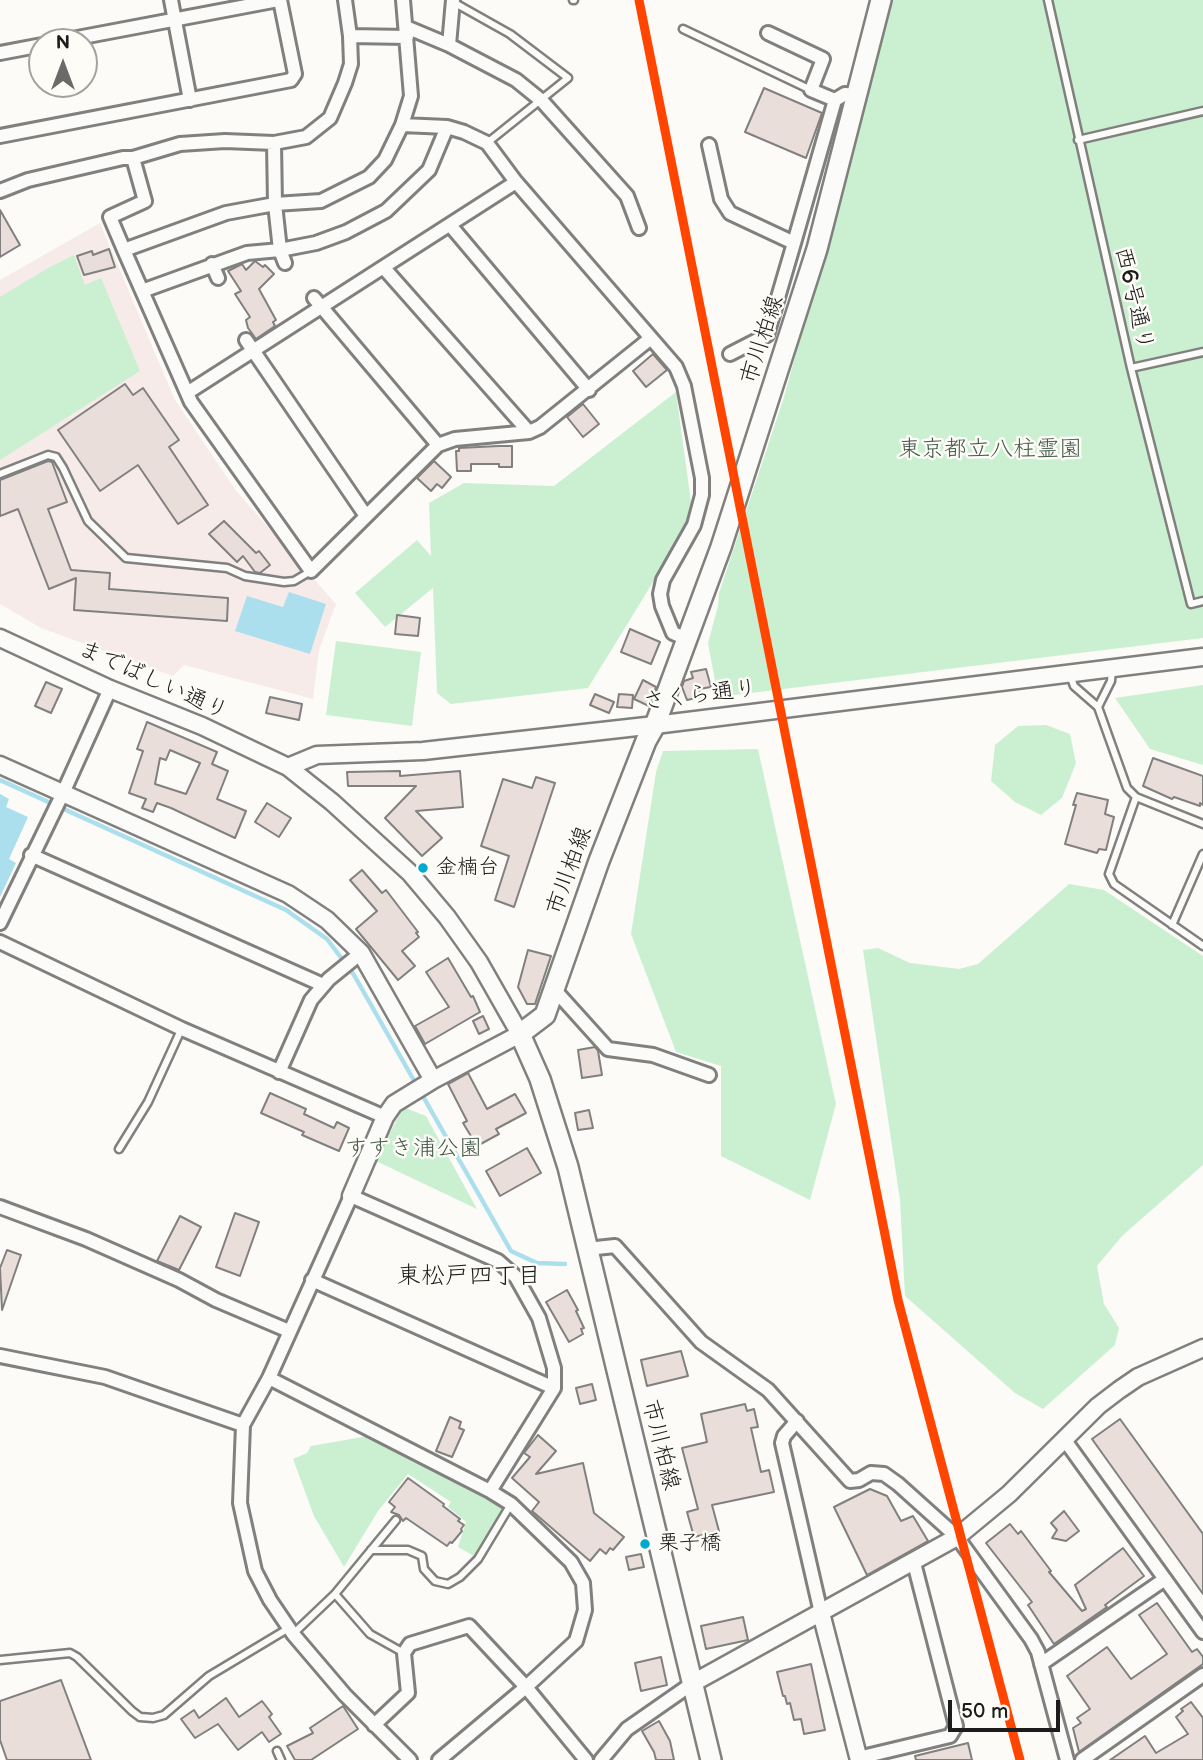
<!DOCTYPE html>
<meta charset="utf-8">
<style>
body{margin:0}
#map{position:relative;width:1203px;height:1760px;overflow:hidden;background:#fcfbf8;font-family:"Balsamiq Sans",sans-serif}
canvas{display:block}
.north{position:absolute;left:28px;top:28px;width:70px;height:70px;box-sizing:border-box;background:#fdfcf7;border:2px solid #a3a29f;border-radius:50%;rotate:0deg;font-size:19px;font-weight:700;line-height:28px;text-align:center;color:#1c1c1c}
.north::after{content:'';display:block;margin:auto;width:24px;height:32px;background:#6a6a69;clip-path:polygon(50% 0,100% 100%,50% 72%,0 100%)}
.scale{position:absolute;left:948px;top:1700px;width:112px;height:32px;box-sizing:border-box;border:4px solid #1c1c1c;border-top:0;padding-left:9px;font-size:21px;line-height:24px;white-space:nowrap;color:#1c1c1c;-webkit-text-stroke:5px #fdfcf7;paint-order:stroke}
</style>
<div id="map">
<canvas width="1203" height="1760"></canvas>
<div class="north">N</div>
<div class="scale">50 m</div>
</div>
<script>
const ctx = document.querySelector('canvas').getContext('2d');
ctx.lineJoin = 'round';
function paint(path, color) { ctx.fillStyle = color; ctx.fill(path, 'evenodd'); }
const toPath = rows => new Path2D(rows.map(r => 'M' + r).join(''));
function trace(path, color, width, dash) { ctx.strokeStyle = color; ctx.lineWidth = width; ctx.lineCap = dash ? 'butt' : 'round'; ctx.setLineDash(dash || []); ctx.stroke(path); }
function label(font, color, halo, rows, align = 'center') {
  ctx.font = font + ' "Balsamiq Sans","Klee One",sans-serif'; ctx.lineWidth = 5; ctx.setLineDash([]); ctx.textBaseline = 'middle'; ctx.strokeStyle = halo; ctx.fillStyle = color; for (const [text, x, y, turn = 0] of rows) {
    ctx.save(); ctx.translate(x, y); ctx.rotate((+turn || 0) * Math.PI / 180); ctx.textAlign = isNaN(turn) ? turn : align; if (halo) ctx.strokeText(text, 0, 0); ctx.fillText(text, 0, 0); ctx.restore();
  }
}
paint(toPath([
 [100,223,175,400,237,492,336,604,319,650,313,699,184,665,173,676,41,628,0,604,0,280]
]), '#f6ebe8');
paint(toPath([
 [893,0,1203,0,1203,638,718,697,708,643,718,606,719,593,784,397],
 [74,255,85,285,101,278,140,371,0,460,0,297,48,268],
 [676,392,693,517,588,688,451,704,437,693,433,588,385,627,355,593,417,540,431,556,429,503,464,483,554,486],
 [336,641,421,652,412,726,326,715],
 [1203,685,1203,765,1150,749,1115,698],
 [1046,725,1070,734,1076,763,1062,798,1041,815,1015,802,991,781,995,745,1018,726],
 [758,749,836,1104,810,1200,721,1156,721,1066,676,1052,631,934,656,772,663,751],
 [1069,884,1104,890,1203,956,1203,1165,1122,1236,1097,1266,1104,1304,1119,1328,1115,1345,1043,1409,1015,1393,905,1296,900,1200,863,950,878,948,910,963,959,969,978,964],
 [403,1107,426,1116,477,1209,376,1161],
 [368,1436,503,1508,474,1556,458,1547,466,1522,448,1507,451,1502,408,1474,378,1511,344,1567,314,1516,293,1459,307,1453,311,1446]
]), '#cbf0d1');
paint(toPath([
 [289,592,326,604,310,654,235,631,247,596,283,607],
 [0,794,9,799,6,807,28,817,9,859,16,863,0,897]
]), '#acdfee');
trace(toPath([
 [0,780,286,910,327,939,354,975,511,1251,537,1263,565,1264]
]), '#acdfee', 4.5);
const building = toPath([
 [764,88,822,113,806,158,745,132,764,88],
 [0,210,20,245,0,257,0,210],
 [109,249,115,267,84,275,77,256,92,251,93,255,109,249],
 [255,261,263,267,265,265,274,274,259,289,276,320,273,322,275,326,256,339,248,328,246,320,250,317,235,294,241,291,228,271,242,264,246,270,255,261],
 [653,354,667,370,646,387,633,371,653,354],
 [125,384,133,395,143,388,179,440,169,447,208,505,178,524,138,465,100,491,58,430,125,384],
 [583,404,599,424,583,437,567,417,583,404],
 [499,446,512,446,512,467,499,467,499,464,471,464,471,471,457,471,456,451,459,451,459,448,499,446],
 [48,461,52,462,67,502,48,509,71,570,110,573,109,589,228,598,227,621,74,610,76,578,49,589,18,509,0,516,0,480,48,461],
 [434,461,451,477,442,488,437,484,431,491,417,478,434,461],
 [224,521,256,553,259,551,270,565,260,573,255,572,243,556,237,562,209,534,224,521],
 [397,615,420,618,418,636,395,634,397,615],
 [630,629,660,642,651,664,621,652,630,629],
 [706,669,711,687,699,689,701,697,687,700,682,687,684,681,693,678,691,672,706,669],
 [643,680,656,687,649,706,634,699,643,680],
 [46,682,62,689,51,713,35,706,46,682],
 [595,694,614,702,609,713,590,705,595,694],
 [619,694,633,695,632,708,617,707,619,694],
 [270,697,302,704,299,720,266,713,270,697],
 [147,722,217,752,212,764,228,771,217,799,246,811,235,838,171,808,157,803,153,812,142,808,146,799,129,793,143,751,137,749,147,722],
 [170,750,200,763,186,794,155,784,160,758,166,760,170,750],
 [1153,758,1203,776,1203,805,1200,803,1200,806,1174,797,1172,799,1143,786,1153,758],
 [400,771,400,776,460,771,463,807,416,811,442,838,422,856,385,818,416,786,348,786,347,772,400,771],
 [536,777,555,783,514,907,495,900,509,856,481,846,503,779,532,788,536,777],
 [1077,793,1108,800,1105,814,1114,817,1106,850,1099,849,1097,853,1065,844,1076,805,1073,805,1077,793],
 [267,803,291,818,279,837,255,822,267,803],
 [362,870,382,893,386,890,418,932,416,933,419,937,402,951,415,966,398,980,356,929,377,911,350,880,362,870],
 [528,950,551,956,535,1004,527,1004,518,987,528,950],
 [448,958,471,997,473,996,480,1012,425,1044,415,1026,449,1007,426,972,448,958],
 [483,1016,489,1029,479,1034,473,1021,483,1016],
 [595,1047,598,1051,602,1075,582,1078,578,1050,595,1047],
 [468,1073,487,1109,515,1094,526,1113,496,1129,499,1134,477,1146,463,1123,467,1121,448,1084,468,1073],
 [270,1093,306,1109,304,1114,334,1128,337,1122,349,1128,339,1151,302,1135,304,1132,261,1113,270,1093],
 [589,1110,593,1128,578,1130,575,1113,589,1110],
 [527,1148,541,1173,500,1196,486,1171,527,1148],
 [235,1213,259,1222,240,1276,216,1267,235,1213],
 [180,1216,201,1227,179,1270,157,1261,180,1216],
 [7,1250,21,1255,2,1310,0,1268,7,1250],
 [567,1290,578,1310,576,1311,584,1328,581,1329,583,1334,569,1342,546,1302,567,1290],
 [681,1351,688,1376,647,1386,641,1360,681,1351],
 [592,1384,596,1400,580,1404,576,1388,592,1384],
 [745,1404,747,1411,754,1409,758,1427,751,1428,761,1472,769,1470,774,1492,712,1505,719,1531,694,1537,687,1512,698,1509,682,1448,707,1442,701,1414,745,1404],
 [450,1417,461,1422,459,1428,464,1430,452,1457,436,1451,450,1417],
 [1120,1419,1203,1534,1203,1594,1092,1439,1120,1419],
 [538,1435,556,1451,536,1474,583,1463,594,1513,624,1537,613,1550,610,1548,606,1554,600,1549,590,1561,532,1511,539,1502,512,1478,530,1457,524,1453,538,1435],
 [408,1478,444,1504,443,1506,460,1519,458,1521,464,1525,461,1529,462,1531,452,1543,450,1542,447,1546,406,1518,403,1521,399,1515,391,1512,395,1507,389,1502,408,1478],
 [870,1489,887,1496,901,1521,913,1516,928,1541,867,1575,834,1507,870,1489],
 [1064,1511,1079,1531,1066,1541,1052,1538,1057,1530,1051,1523,1064,1511],
 [1010,1524,1018,1534,1021,1531,1051,1571,1049,1572,1082,1611,1086,1609,1075,1585,1123,1548,1144,1576,1105,1605,1107,1607,1054,1644,1028,1605,1032,1602,986,1543,1010,1524],
 [641,1554,644,1567,629,1570,626,1557,641,1554],
 [1157,1603,1192,1652,1197,1649,1203,1657,1203,1664,1079,1752,1073,1728,1081,1723,1077,1718,1090,1709,1067,1676,1107,1647,1131,1679,1167,1654,1139,1615,1157,1603],
 [743,1617,748,1640,706,1649,701,1626,743,1617],
 [661,1657,667,1685,641,1691,635,1663,661,1657],
 [811,1664,825,1730,804,1734,801,1719,794,1720,790,1703,787,1704,785,1696,783,1696,777,1672,811,1664],
 [61,1680,91,1760,7,1760,0,1740,0,1701,61,1680],
 [226,1698,239,1717,262,1701,272,1714,269,1717,281,1734,269,1742,262,1732,238,1750,218,1724,195,1738,181,1719,194,1710,199,1718,226,1698],
 [1191,1702,1203,1718,1203,1760,1110,1760,1145,1736,1156,1753,1188,1734,1176,1717,1183,1711,1181,1709,1191,1702],
 [343,1706,358,1729,311,1760,295,1760,287,1746,313,1733,310,1728,343,1706],
 [659,1721,670,1741,674,1760,656,1760,654,1752,642,1731,659,1721],
 [968,1743,972,1760,916,1760,915,1756,968,1743]
]);
paint(building, '#eadedb');
trace(building, '#81807f', 2);
const service = toPath([
 [573,0,574,0],
 [1048,0,1131,368,1191,604,1203,601],
 [453,2,510,34,568,78,487,143],
 [683,29,811,90],
 [1078,140,1203,111],
 [1131,368,1203,352],
 [0,474,48,455,56,457,63,468,88,521,126,558,227,568,245,576,284,582,294,581,311,571],
 [1070,675,1074,686,1098,707,1111,681,1112,670],
 [1098,707,1127,788,1136,797,1203,824],
 [1136,797,1109,874,1114,884,1203,946],
 [1172,925,1203,854],
 [119,1149,148,1102,181,1030],
 [371,1550,408,1550,422,1556,424,1569,435,1581,448,1584,460,1577,478,1559,511,1504],
 [335,1594,396,1520],
 [293,1634,335,1594,370,1634,404,1653],
 [0,1660,70,1653,77,1657,132,1711,140,1717,153,1718,164,1715,209,1676,289,1628],
 [277,1751,281,1760]
]);
const minor = toPath([
 [171,0,190,100],
 [406,27,449,45,453,0],
 [768,33,823,59,811,90,835,100],
 [350,36,407,37],
 [56,42,278,0],
 [449,45,516,80,542,101,627,196,639,228],
 [0,53,42,45],
 [402,125,447,127,464,132,487,143,516,182,676,367,684,386,702,478,702,495,694,525,663,580,660,594,662,606,673,633,687,639],
 [0,136,291,80,295,74,280,0],
 [274,143,275,204,280,250,285,263],
 [709,145,721,199,730,213,794,243,767,335,730,354],
 [133,158,180,144,225,141,274,143,306,137,330,118,345,83,351,64,350,36,345,0],
 [0,191,28,180,123,158,133,158,145,201,110,217,124,250,191,402,311,571,438,445,455,439,529,432,540,427,651,338],
 [450,225,589,390],
 [794,243,835,100,845,94,856,95],
 [124,250,226,213,275,204,321,201,369,177,385,160,402,125,411,96,403,0],
 [212,264,218,278],
 [384,268,529,432],
 [142,291,247,253,280,250,316,243,346,232,386,211,429,170,447,127],
 [314,298,438,445],
 [246,340,366,516],
 [187,393,516,182],
 [31,855,323,985],
 [0,923,63,793,110,689],
 [0,942,182,1029,385,1117],
 [553,988,608,1049,653,1055,709,1075],
 [279,1072,311,1000,329,979,361,953],
 [0,1207,86,1239,179,1280,216,1300,289,1331],
 [587,1249,615,1246,701,1342,768,1390,850,1481,859,1480,871,1473,884,1474,898,1484,957,1537,1031,1639,1038,1652,1067,1760],
 [312,1280,554,1388],
 [0,1356,105,1377,243,1425,269,1378,351,1196,498,1261,516,1277,539,1318,554,1368,554,1388,490,1491],
 [269,1378,490,1491,511,1504,571,1562,583,1583,585,1610,576,1641,526,1687,439,1760],
 [797,1421,784,1436,782,1443,821,1613],
 [243,1425,240,1503,255,1571,270,1600,293,1634,345,1695,410,1760],
 [1064,1439,1203,1632],
 [1041,1664,1165,1579],
 [374,1725,408,1693,404,1653,410,1644,469,1626,526,1687,586,1760],
 [858,1758,950,1736,956,1726,914,1563],
 [601,1760,627,1729,693,1683],
 [1082,1760,1203,1675]
]);
const tertiary = toPath([
 [0,638,110,689,202,726,288,767,332,802,410,873,447,917,479,962,520,1034,433,1080,394,1104,385,1117,351,1196],
 [0,765,288,894,327,920,361,953,433,1080],
 [288,767,317,755,423,751,655,725,1203,657],
 [821,1613,859,1760],
 [693,1683,957,1537,1009,1494,1098,1406,1119,1390,1138,1377,1203,1348]
]);
const primary = toPath([
 [711,1760,568,1167,540,1079,520,1034,545,1015,599,861,646,741,655,725,721,547,817,249,881,0]
]);
trace(service, '#81807f', 11);
trace(minor, '#81807f', 18);
trace(tertiary, '#81807f', 21);
trace(primary, '#81807f', 24);
trace(service, '#fbfbf9', 6);
trace(minor, '#fbfbf9', 12);
trace(tertiary, '#fbfbf9', 16);
trace(primary, '#fbfbf9', 19);
trace(toPath([
 [639,0,898,1300,1020,1760]
]), '#ff4500', 9);
for (const [x, y, r, color] of [
 [423,868,6,"#00a9ce"],
 [645,1544,6,"#00a9ce"]
]) { const dot = new Path2D(); dot.arc(x, y, r, 0, 2 * Math.PI); ctx.fillStyle = color; ctx.fill(dot); trace(dot, '#fdfcf7', 2.5); }
label('21px', '#1c1c1c', '#fdfcf7', [
 ["金楠台",436,868],
 ["栗子橋",658,1544]
], 'left');
label('23px', '#1c1c1c', '#fdfcf7', [
 ["西6号通り",1133,299,77],
 ["市川柏線",763,340,-72],
 ["までばしい通り",153,681,24],
 ["さくら通り",700,696,-7],
 ["市川柏線",570,871,-70],
 ["市川柏線",660,1445,76]
]);
label('23px', '#445949', '#fdfcf7', [
 ["東京都立八柱霊園",990,450],
 ["すすき浦公園",413,1149]
]);
label('24px', '#1c1c1c', '#fdfcf7', [
 ["東松戸四丁目",469,1277]
]);
</script>
